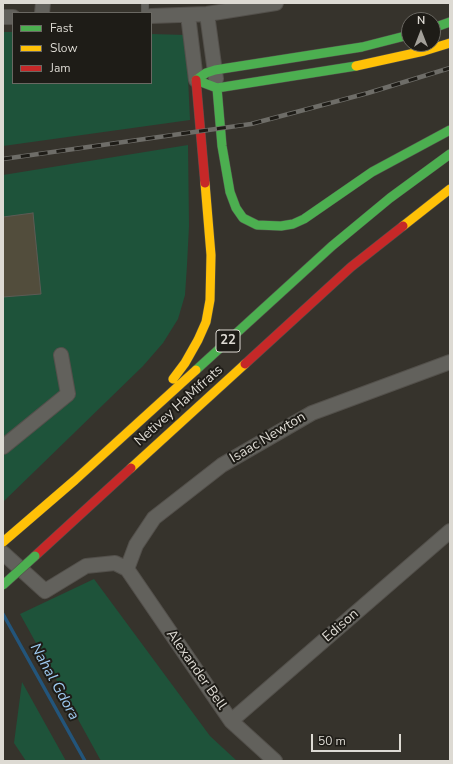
<!DOCTYPE html>
<style>
body{margin:0}
#map{position:relative;width:453px;height:764px;overflow:hidden;background:#36332c;font-family:"Nunito Sans",sans-serif}
canvas{display:block}
.frame{position:absolute;inset:0;border:4px solid #dddad3;pointer-events:none}
.legend{position:absolute;left:12px;top:12px;width:140px;height:72px;box-sizing:border-box;background:#1e1c17;border:1px solid #6a6862;margin:0;padding:5px 7px;list-style:none;font-size:12px;color:#dddad3}
.legend li{display:flex;align-items:center;gap:8px;height:20px}
.legend b{width:20px;border:1px solid #6a6862}
.north{position:absolute;left:401px;top:12px;width:40px;height:40px;box-sizing:border-box;background:#1e1c17;border:1px solid #6a6862;border-radius:50%;rotate:0deg;font-size:11px;font-weight:700;line-height:16px;text-align:center;color:#dddad3}
.north::after{content:'';display:block;margin:auto;width:14px;height:18px;background:#a3a099;clip-path:polygon(50% 0,100% 100%,50% 72%,0 100%)}
.scale{position:absolute;left:311px;top:734px;width:90px;height:18px;box-sizing:border-box;border:2px solid #dddad3;border-top:0;padding-left:5px;font-size:12px;line-height:14px;white-space:nowrap;color:#dddad3;-webkit-text-stroke:3px #1e1c17;paint-order:stroke}
</style>
<div id="map">
<canvas width="453" height="764"></canvas>
<div class="frame"></div>
<ul class="legend">
<li><b style="height:5px;background:#4caf50"></b>Fast</li>
<li><b style="height:5px;background:#ffc107"></b>Slow</li>
<li><b style="height:5px;background:#c62828"></b>Jam</li>
</ul>
<div class="north">N</div>
<div class="scale">50 m</div>
</div>
<script>
const ctx = document.querySelector('canvas').getContext('2d');
ctx.lineJoin = 'round';
function paint(path, color) { ctx.fillStyle = color; ctx.fill(path, 'evenodd'); }
const toPath = rows => new Path2D(rows.map(r => 'M' + r).join(''));
function trace(path, color, width, dash) { ctx.strokeStyle = color; ctx.lineWidth = width; ctx.lineCap = dash ? 'butt' : 'round'; ctx.setLineDash(dash || []); ctx.stroke(path); }
function label(font, color, halo, rows, align = 'center') {
  ctx.font = font + ' "Nunito Sans",sans-serif'; ctx.lineWidth = 4; ctx.setLineDash([]); ctx.textBaseline = 'middle'; ctx.strokeStyle = halo; ctx.fillStyle = color; for (const [text, x, y, turn = 0] of rows) {
    ctx.save(); ctx.translate(x, y); ctx.rotate((+turn || 0) * Math.PI / 180); ctx.textAlign = isNaN(turn) ? turn : align; if (halo) ctx.strokeText(text, 0, 0); ctx.fillText(text, 0, 0); ctx.restore();
  }
}
paint(toPath([
 [3,32,13,32,13,83,151,83,151,34,186,35,190,120,3,146],
 [188,145,189,226,187,265,185,295,178,319,163,343,143,366,3,502,3,175],
 [94,579,210,736,237,761,101,761,20,614],
 [22,682,66,761,26,761,14,743]
]), '#1e533a');
trace(toPath([
 [3,614,85,761]
]), '#23557b', 3.5);
const building = toPath([
 [33,213,41,294,3,297,3,217,33,213]
]);
paint(building, '#524d3c');
trace(building, '#5c5b55', 1);
const lane = toPath([
 [145,13,145,3]
]);
const street = toPath([
 [42,13,43,3],
 [207,14,216,79],
 [188,15,196,80],
 [151,16,207,14,276,3],
 [3,17,13,17],
 [3,447,68,394,61,355],
 [3,553,45,591,86,566,115,563,127,569,231,721,275,761],
 [127,569,136,545,154,518,222,465,312,413,450,362],
 [231,721,450,531]
]);
const fast = toPath([
 [433,28,450,22],
 [356,66,217,88,196,80,206,73,215,70,362,47,409,35],
 [217,88,222,146,230,192,236,208,243,218,257,225,281,226,293,224,304,219,372,172,450,130],
 [196,370,332,246,390,198,450,154]
]);
const slow = toPath([
 [356,66,424,51,450,43],
 [403,226,450,189],
 [173,379,185,363,198,340,206,322,210,300,211,255,205,183],
 [131,468,245,364],
 [3,542,75,480,196,370]
]);
const jam = toPath([
 [196,80,205,183],
 [245,364,351,267,403,226],
 [35,556,131,468]
]);
trace(lane, '#53504b', 8);
trace(street, '#53504b', 16);
trace(fast, '#53504b', 10);
trace(slow, '#53504b', 10);
trace(jam, '#53504b', 10);
trace(lane, '#62615c', 7);
trace(street, '#62615c', 14);
trace(fast, '#4caf50', 9);
trace(slow, '#ffc107', 9);
trace(jam, '#c62828', 9);
const rail = toPath([
 [3,159,251,124,368,93,450,68]
]);
trace(rail, '#6e6d68', 4.5);
trace(rail, '#1e1c17', 3, [9]);
const fastBridge = toPath([
 [3,585,35,556]
]);
trace(fastBridge, '#53504b', 10, []);
trace(fastBridge, '#4caf50', 9);
for (const [x, y, w] of [
 [228,341,24]
]) { const box = new Path2D(); box.roundRect(x - w / 2, y - 11, w, 22, 3); ctx.fillStyle = '#1e1c17'; ctx.fill(box); trace(box, '#dddad3', 1); }
label('bold 13px', '#dddad3', null, [
 ["22",228,341]
]);
label('14px', '#dddad3', '#1e1c17', [
 ["Netivey HaMifrats",179,406,-42],
 ["Isaac Newton",268,438,-31],
 ["Edison",341,626,-41],
 ["Alexander Bell",196,670,55]
]);
label('italic 15px', '#9fcbf2', '#1e1c17', [
 ["Nahal Gdora",54,682,61]
]);
</script>
